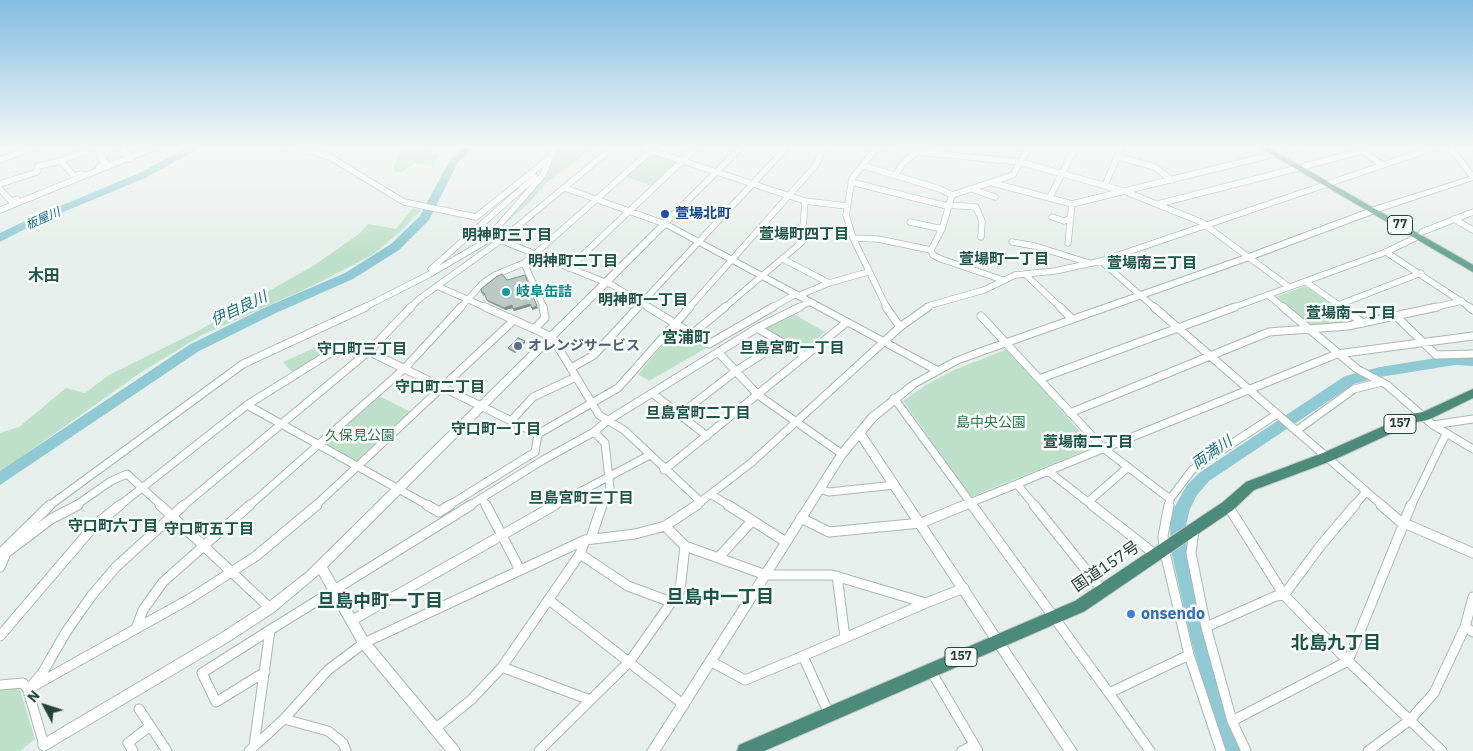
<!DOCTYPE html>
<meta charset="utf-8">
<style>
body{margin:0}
#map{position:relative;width:1473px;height:751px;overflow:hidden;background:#e6efeb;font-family:"IBM Plex Sans",sans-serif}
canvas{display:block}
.north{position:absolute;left:20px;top:681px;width:50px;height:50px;-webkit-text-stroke:4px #f7fbf9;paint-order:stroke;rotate:310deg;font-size:14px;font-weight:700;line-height:20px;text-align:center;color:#24423a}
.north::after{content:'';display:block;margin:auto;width:18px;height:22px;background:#24423a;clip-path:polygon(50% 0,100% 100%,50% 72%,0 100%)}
</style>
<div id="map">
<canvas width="1473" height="751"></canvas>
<div class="north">N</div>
</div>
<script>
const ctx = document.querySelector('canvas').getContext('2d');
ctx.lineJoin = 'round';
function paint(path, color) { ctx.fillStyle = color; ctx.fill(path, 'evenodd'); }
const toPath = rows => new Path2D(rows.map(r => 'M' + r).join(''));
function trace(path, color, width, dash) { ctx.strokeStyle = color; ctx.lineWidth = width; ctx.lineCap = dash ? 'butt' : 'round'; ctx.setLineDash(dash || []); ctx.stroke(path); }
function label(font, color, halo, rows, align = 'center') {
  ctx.font = font + ' "IBM Plex Sans","Noto Sans JP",sans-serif'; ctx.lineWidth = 5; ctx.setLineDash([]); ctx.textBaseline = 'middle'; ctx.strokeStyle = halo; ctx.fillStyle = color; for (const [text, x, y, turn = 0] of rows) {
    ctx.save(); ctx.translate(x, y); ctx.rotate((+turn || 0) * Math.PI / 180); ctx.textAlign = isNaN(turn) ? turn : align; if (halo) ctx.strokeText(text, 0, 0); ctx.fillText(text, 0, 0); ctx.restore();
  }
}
paint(toPath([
 [404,148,426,148,439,156,431,166,415,163,401,173,393,170,400,150],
 [557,148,593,148,546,183,529,203,506,223,549,170],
 [651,154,678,162,653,186,626,177],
 [413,208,421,210,400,232,372,255,310,287,202,335,140,373,0,472,0,433,19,427,66,388,85,393,109,375,196,332,313,266,359,234,368,224,396,229],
 [1305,286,1357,322,1309,326,1274,298],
 [792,313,825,332,800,353,760,329],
 [676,329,708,347,649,381,638,374],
 [321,345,327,352,294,374,283,362],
 [1005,350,1008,351,1041,387,1092,446,1092,448,971,497,903,401,926,385,954,370],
 [379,396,411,412,359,460,355,461,326,445,327,442],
 [19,687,35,739,20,751,0,751,0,688]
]), '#bfe0c8');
paint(toPath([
 [187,148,200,148,145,178,37,223,0,242,0,233,29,219,137,174,187,148],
 [462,148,473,148,458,162,429,220,399,250,353,279,276,313,199,351,0,485,0,471,189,345,266,307,345,273,391,244,420,216,449,161,462,148],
 [1455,355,1473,356,1473,366,1455,365,1380,377,1354,384,1209,481,1197,495,1190,509,1186,525,1187,550,1230,716,1245,751,1225,751,1212,716,1191,640,1171,550,1170,525,1174,508,1187,485,1199,473,1345,376,1380,367,1455,355]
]), '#8ec9d4');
const minorFar2 = toPath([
 [97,148,103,158,101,159,106,163,99,167],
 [122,148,130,159],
 [286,148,311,151,330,157,404,202,476,217,550,158],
 [554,148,543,175,494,231,493,237,612,285,650,308],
 [643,148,805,201,847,206],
 [876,148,852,179,846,215,853,238,887,308],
 [880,148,1020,162,1124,191,1201,222,1289,287],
 [1451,148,1473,177],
 [1360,150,1383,165],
 [1280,152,1294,148],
 [1118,157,1155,167,1171,180],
 [0,160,31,148],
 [61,161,74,176,82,174],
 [864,166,940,189,952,195],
 [1305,166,1362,151],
 [896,174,903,163,918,151],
 [851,182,947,206],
 [993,183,1072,204,1275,154],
 [0,184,37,172,38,166,61,161,92,148],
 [1105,185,1121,148],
 [565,188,665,224],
 [0,189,11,201,17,199],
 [972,189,995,197],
 [1050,197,1075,148],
 [1158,204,1298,168],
 [947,205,976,207,982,221,981,237],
 [0,210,153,148],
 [1052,217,1064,221,1069,219],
 [1454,219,1473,230],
 [910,222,942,229],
 [1422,232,1473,212],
 [853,238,878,239,931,250,933,255,941,259,1003,280],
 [1012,242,1035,246,1089,263],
 [1068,243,1072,204],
 [931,250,942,229,952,195,1013,175,1028,148],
 [1386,252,1471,308],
 [783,259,829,283,798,296],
 [1101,261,1155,308],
 [524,263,544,308],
 [569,268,696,148],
 [431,269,535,177],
 [1025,274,1061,308],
 [1306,282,1343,308],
 [829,283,868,272],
 [437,286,487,308],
 [1268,295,1284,308],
 [1338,305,1421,273],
 [363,308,430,274,493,237],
 [410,308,419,299,501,240,612,148],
 [460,308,483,283,495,275,524,263,535,254,654,148],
 [637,308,786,148],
 [689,308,816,165,823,148],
 [724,308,802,242,805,201],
 [771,308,796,294],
 [797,308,810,302],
 [926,308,931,305,984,290,1015,275,1055,271,1101,261,1433,148],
 [1232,308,1386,252,1419,236],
 [1432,308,1462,301]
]);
const minorFar1 = toPath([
 [485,307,552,337,599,415,624,430,701,502],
 [648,307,709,344,773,307],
 [886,307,900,327],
 [1060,307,1072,319],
 [1154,307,1383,506],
 [1283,307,1357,369,1387,385,1433,425,1473,449],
 [1341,307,1363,323],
 [1469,307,1473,310],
 [981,316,1103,448,1170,499,1169,506],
 [1397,317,1436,355,1473,354],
 [535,328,545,318,543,307],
 [757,328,805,356],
 [692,334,725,307],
 [718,352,758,395,842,454],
 [571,368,594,355,638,307],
 [1039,379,1235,307],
 [652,393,707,436],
 [894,398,973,506],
 [247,405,429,506],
 [1070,413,1269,332,1348,326,1437,307],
 [679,415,736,371,781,342],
 [511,421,533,397,576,377],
 [1433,425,1473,419],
 [1296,431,1354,389,1382,382],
 [594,432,605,443,610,488,602,506],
 [664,470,847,322],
 [1048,471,1337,354,1473,336],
 [1017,484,1048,471,1093,506],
 [820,489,829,492,895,485],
 [712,495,730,506],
 [482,498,486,506],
 [1170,499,1192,470,1277,414],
 [1088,502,1128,467],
 [49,506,243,364,366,307],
 [75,506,111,481,127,474,162,506],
 [119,506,247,405,335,350,362,348,538,434,618,388,690,307],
 [183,506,369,351,411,307],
 [249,506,404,369,461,307],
 [315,506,514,320],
 [448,506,535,452,538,434],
 [469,506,543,460,594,432,607,421,757,328,800,307],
 [553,506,650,455],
 [695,506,751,463,900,327,928,307],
 [962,506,1017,484,1035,506],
 [1354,506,1365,493],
 [1411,506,1446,434]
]);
const minor = toPath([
 [160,505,270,608],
 [427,505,439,512,450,505],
 [486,505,520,570],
 [728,505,786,542],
 [972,505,1109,693,1189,655],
 [1034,505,1102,590],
 [1092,505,1156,555],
 [1169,505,1163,536,1164,548,1189,655,1221,751],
 [1381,505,1403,524],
 [1228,506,1284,595,1321,545,1355,505],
 [801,518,829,532,921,523,965,505],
 [1404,523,1473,553],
 [1403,524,1411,505],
 [665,526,685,546,766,575,832,575,926,603,803,656],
 [1194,529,1191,553,1206,627,1232,721,1246,751],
 [591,538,602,505],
 [0,554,50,505],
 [580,554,628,586,671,602],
 [719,557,751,522],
 [0,567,6,553,51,519,78,505],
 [837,576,845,638],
 [549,600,684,705],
 [926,603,964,588],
 [351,621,555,505],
 [1206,627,1276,596,1284,595,1348,661,1404,523],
 [1465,627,1473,632],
 [136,629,143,610,163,582,250,505],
 [0,636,94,526,120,505],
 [712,662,745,680,803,656,829,714],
 [502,667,590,700],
 [931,671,978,751],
 [265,672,216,702,202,673,270,630],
 [0,685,23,683,28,690,44,745],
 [32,687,191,598,256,556,317,505],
 [28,690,43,672,66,632,92,595,116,567,184,505],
 [1109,693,1150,751],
 [139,709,167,751],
 [284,719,328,731,343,743,346,751],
 [1232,721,1348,661,1442,751],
 [436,728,471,700,502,667,580,554,585,540],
 [254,746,270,630,471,505],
 [133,751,128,743,150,726],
 [249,751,284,719,328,670,364,643,585,540,635,534,665,526,697,505],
 [539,751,630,661,680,590,685,546],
 [962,751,974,745],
 [1368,751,1410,720,1434,693,1465,627,1473,597]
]);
const tertiary = toPath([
 [737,148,744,148,669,223,938,367,953,359,981,348,1246,255,1377,206,1473,176,1473,180,1383,210,1252,259,959,363,917,386,876,420,865,433,1077,751,1064,751,859,440,845,457,660,751,647,751,839,451,870,414,911,382,931,371,666,227,327,567,368,639,458,747,460,751,446,751,360,647,319,574,274,612,228,642,48,749,44,751,40,749,38,745,40,741,220,634,266,604,306,573,737,148]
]);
const primary = toPath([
 [1260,148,1269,148,1473,265,1473,272,1260,148]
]);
const trunk = toPath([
 [1473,389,1473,398,1428,420,1416,422,1331,461,1254,490,1233,510,1085,611,764,751,737,751,739,745,1075,601,1223,502,1246,482,1323,453,1411,414,1423,412,1473,389]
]);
trace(minorFar2, '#a8b8b2', 7);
trace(minorFar1, '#a8b8b2', 9);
trace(minor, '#a8b8b2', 11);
trace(tertiary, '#a8b8b2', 2);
trace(primary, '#c2cac8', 2);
trace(trunk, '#c2cac8', 2);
trace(minorFar2, '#fff', 5.5);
trace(minorFar1, '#fff', 7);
trace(minor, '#fff', 9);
paint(tertiary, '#fff');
paint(primary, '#6aa596');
paint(trunk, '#4c8a7c');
paint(toPath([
 [481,289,538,308,532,310,531,306,514,311,513,308,505,310,488,302,485,295,483,296],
 [525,343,515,353,509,350,508,348]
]), '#a1aea9');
paint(toPath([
 [530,304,531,306,514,311,513,309],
 [512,305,513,308,505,310,504,308],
 [537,306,538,308,532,310,532,308],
 [525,341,525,343,515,353,514,351]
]), '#838d89');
const building = toPath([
 [502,274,507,280,525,275,537,306,532,308,530,304,513,309,512,305,504,308,487,300,484,293,482,293,481,289,496,277,502,274],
 [518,338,525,341,514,351,508,348,518,338]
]);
paint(building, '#bbcac4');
trace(building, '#838d89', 1);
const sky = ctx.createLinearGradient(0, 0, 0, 253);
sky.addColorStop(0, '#84bce0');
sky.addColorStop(0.58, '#f4f8f6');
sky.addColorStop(1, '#f4f8f600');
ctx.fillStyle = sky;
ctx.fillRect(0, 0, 1473, 253);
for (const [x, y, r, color] of [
 [665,214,5,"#1a4fb4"],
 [506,292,5,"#0f9aa8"],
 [518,346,5,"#5c6f8a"],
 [1131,614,5,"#3f7fe0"]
]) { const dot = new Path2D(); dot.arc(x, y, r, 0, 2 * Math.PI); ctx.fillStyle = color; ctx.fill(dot); trace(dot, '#f7fbf9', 2); }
label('italic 12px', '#1c6f80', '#f7fbf9', [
 ["板屋川",43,219,-24]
]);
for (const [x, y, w] of [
 [1400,225,25],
 [1400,424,32],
 [961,657,32]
]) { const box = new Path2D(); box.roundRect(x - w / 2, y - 9.5, w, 19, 4); ctx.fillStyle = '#f7fbf9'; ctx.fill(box); trace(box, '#24423a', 1); }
label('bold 12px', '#24423a', null, [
 ["77",1400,225],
 ["157",1400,424],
 ["157",961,657]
]);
label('bold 14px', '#164399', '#f7fbf9', [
 ["萱場北町",675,214]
], 'left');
label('bold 14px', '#0d838f', '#f7fbf9', [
 ["岐阜缶詰",516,292]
], 'left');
label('bold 14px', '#4e5e75', '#f7fbf9', [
 ["オレンジサービス",528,346]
], 'left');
label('14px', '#2d7a4b', '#f7fbf9', [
 ["島中央公園",991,423],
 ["久保見公園",360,436]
]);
label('bold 15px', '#1f5548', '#f7fbf9', [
 ["萱場町四丁目",804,235],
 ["明神町三丁目",507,236],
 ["萱場町一丁目",1004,260],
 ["明神町二丁目",573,262],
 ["萱場南三丁目",1152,264],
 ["明神町一丁目",643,301],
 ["萱場南一丁目",1351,314],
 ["旦島宮町一丁目",792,349],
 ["守口町三丁目",362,350],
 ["守口町二丁目",440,388],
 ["旦島宮町二丁目",698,414],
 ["守口町一丁目",496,430],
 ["萱場南二丁目",1088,443],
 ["旦島宮町三丁目",581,499],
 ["守口町六丁目",113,527],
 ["守口町五丁目",209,530]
]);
label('italic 15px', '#1c6f80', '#f7fbf9', [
 ["伊自良川",239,309,-25],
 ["両満川",1212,453,-35]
]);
label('bold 16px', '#1f5548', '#f7fbf9', [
 ["木田",44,276],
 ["宮浦町",686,338]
]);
label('16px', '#24423a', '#f7fbf9', [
 ["国道157号",1106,567,-34]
]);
label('bold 16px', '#366cbe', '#f7fbf9', [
 ["onsendo",1141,614]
], 'left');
label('bold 18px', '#1f5548', '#f7fbf9', [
 ["旦島中一丁目",720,598],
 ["旦島中町一丁目",380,602],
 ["北島九丁目",1336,644]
]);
</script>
